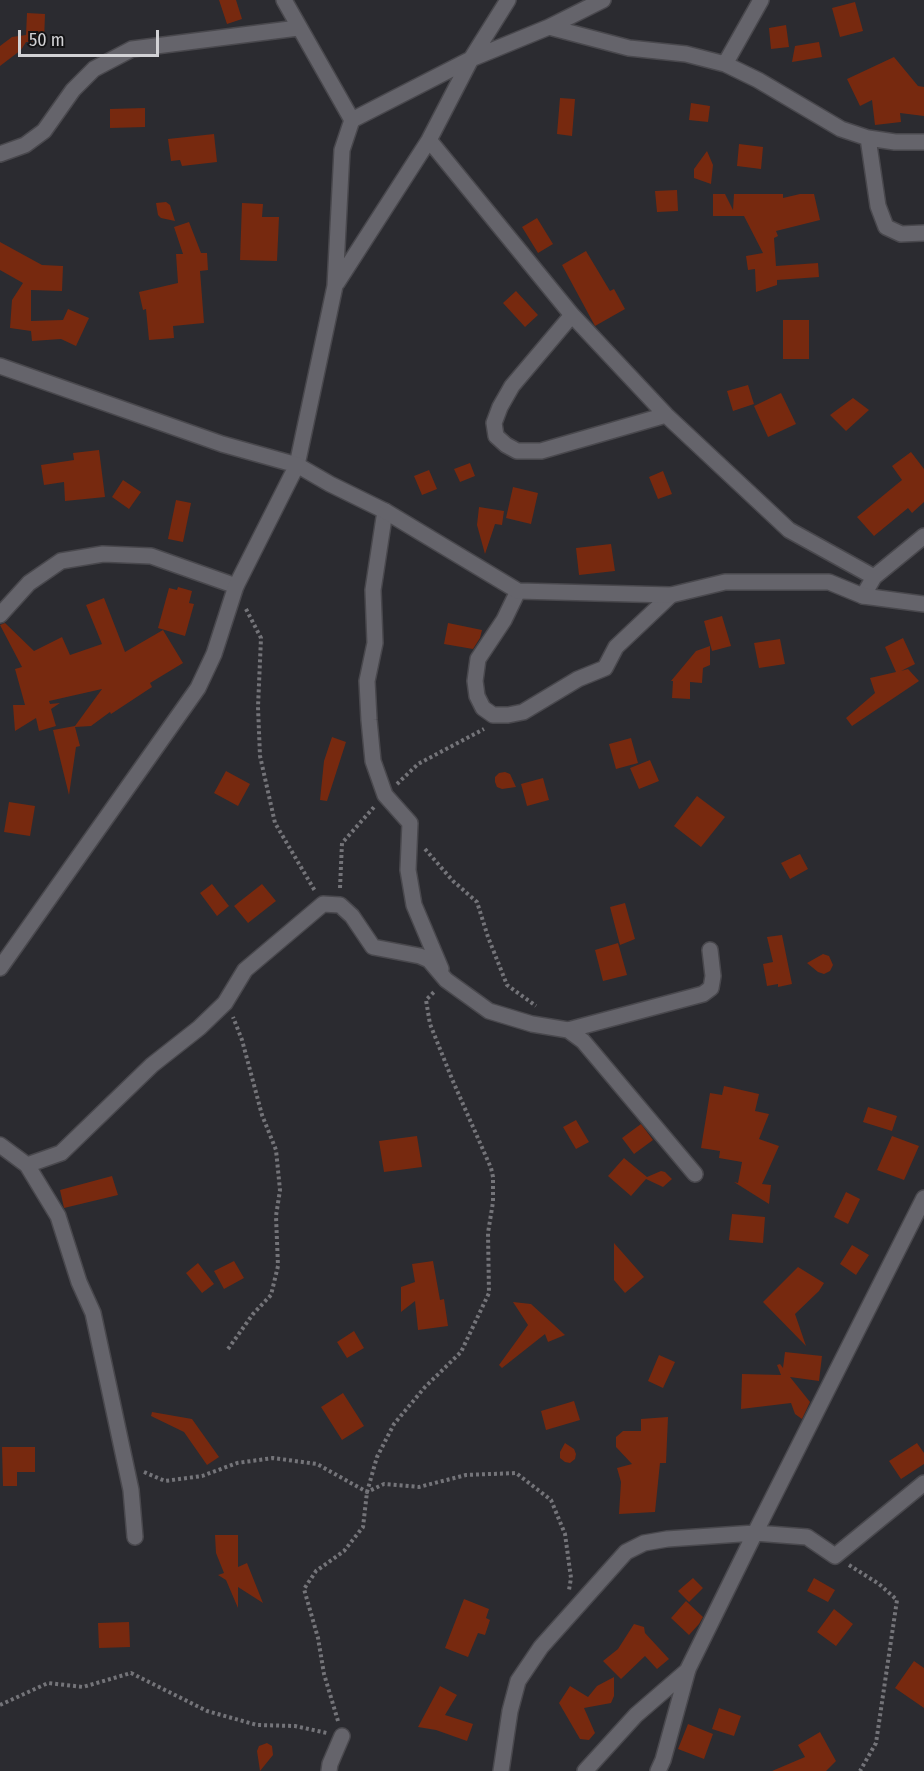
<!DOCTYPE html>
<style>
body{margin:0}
#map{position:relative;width:924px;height:1771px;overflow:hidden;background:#2b2b30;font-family:"Fira Sans Condensed",sans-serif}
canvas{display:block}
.scale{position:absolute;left:18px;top:30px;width:141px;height:27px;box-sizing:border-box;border:3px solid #d2d2d5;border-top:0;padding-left:8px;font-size:18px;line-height:21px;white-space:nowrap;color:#d2d2d5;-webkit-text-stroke:4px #141416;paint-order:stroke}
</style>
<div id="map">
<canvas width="924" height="1771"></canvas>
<div class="scale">50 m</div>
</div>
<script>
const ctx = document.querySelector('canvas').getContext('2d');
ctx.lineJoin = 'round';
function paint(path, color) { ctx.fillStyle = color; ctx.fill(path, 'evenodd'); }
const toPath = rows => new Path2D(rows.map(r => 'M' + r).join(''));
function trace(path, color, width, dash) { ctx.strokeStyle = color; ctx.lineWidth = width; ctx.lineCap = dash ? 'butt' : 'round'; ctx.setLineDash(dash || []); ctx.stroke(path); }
paint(toPath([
 [219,0,236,0,242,19,227,24],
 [855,2,863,31,840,37,832,8],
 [27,13,45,14,44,42,26,42,21,50,0,66,0,46,12,37,26,35],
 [786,25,789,47,771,49,769,28],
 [819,42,822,57,792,62,795,46],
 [894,57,918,86,924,87,924,116,900,113,901,122,875,125,872,100,860,106,847,79],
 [560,98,575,99,572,136,557,134],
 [691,103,710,106,708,122,689,120],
 [145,108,145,127,110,128,110,109],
 [214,134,217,162,182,166,180,160,171,161,168,139],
 [739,144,763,147,761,169,737,166],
 [707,151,713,165,711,184,694,178,694,169],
 [677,190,678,211,657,212,655,191],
 [713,194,725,194,733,210,734,194,783,194,783,198,800,194,814,194,820,220,776,231,778,236,774,238,776,266,818,263,819,277,777,280,777,285,756,292,755,269,748,270,746,256,763,253,744,216,713,216],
 [156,203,166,202,170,205,175,221,161,218,158,215],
 [242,203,263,204,262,217,279,217,277,261,240,260],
 [537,218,553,244,538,253,522,227],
 [189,222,201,253,207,253,208,270,200,271,204,323,173,326,174,338,149,340,146,309,143,310,139,292,178,283,176,254,183,254,174,227],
 [0,242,42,265,63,266,62,291,31,290,31,321,63,320,68,309,89,318,76,346,61,339,32,341,31,331,10,328,12,300,23,283,0,270],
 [586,251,610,291,614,289,625,309,595,326,562,265],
 [516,291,538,315,525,327,503,303],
 [783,320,809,320,809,359,783,359],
 [748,385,754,404,733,411,727,391],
 [781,393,796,424,768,437,754,406],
 [853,398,869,410,846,431,830,415],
 [99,450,105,497,65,501,64,482,44,485,41,465,74,460,73,453],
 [911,452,924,469,924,502,912,513,908,508,874,536,857,517,902,480,892,466],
 [470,463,475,476,460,482,454,469],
 [429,470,437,489,422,495,414,476],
 [663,471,672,494,658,499,649,477],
 [123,480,141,492,129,509,112,497],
 [513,487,538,493,531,524,506,518],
 [176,500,191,503,183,542,168,539],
 [479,507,504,511,502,525,495,524,485,554,477,525],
 [611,544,615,571,579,575,576,548],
 [178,587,192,591,189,603,194,604,185,636,158,628,169,588,177,590],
 [104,598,125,652,163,630,183,663,150,683,152,687,111,714,110,712,91,726,75,727,80,746,76,747,69,795,53,730,75,726,102,689,49,701,50,704,60,703,51,709,56,726,39,731,36,718,15,731,13,705,25,705,15,669,22,667,0,625,5,623,34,651,62,637,70,655,102,644,86,605],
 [722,616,731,646,712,651,704,621],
 [448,623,482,630,480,638,473,649,444,644],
 [903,638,915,664,901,671,908,669,919,681,852,726,846,718,875,693,870,678,896,672,885,647],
 [780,639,785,664,759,668,754,643],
 [710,646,710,665,703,668,702,683,690,682,690,699,672,698,673,681,671,681,696,651],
 [332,737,346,742,327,801,320,800,324,761],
 [631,738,638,763,616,769,609,744],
 [650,760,659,781,639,789,630,768],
 [226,771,250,784,238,806,214,793],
 [505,772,510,774,516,787,502,789,497,787,495,782,495,777,499,773],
 [543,778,549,800,527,806,521,784],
 [697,796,725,817,701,847,674,826],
 [9,802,35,806,30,836,4,832],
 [800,854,808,869,790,879,781,863],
 [212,884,229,906,217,916,200,893],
 [262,884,276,901,248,923,234,906],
 [625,903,635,939,620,945,610,907],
 [782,935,792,984,778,987,778,984,767,986,763,964,773,962,767,937],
 [618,943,627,975,603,981,595,950],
 [823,954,829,956,833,965,830,971,824,974,818,972,807,963],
 [724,1086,759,1094,755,1111,769,1114,759,1139,779,1146,762,1184,771,1185,769,1204,734,1182,738,1183,742,1162,719,1158,720,1151,701,1148,710,1093,722,1095],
 [868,1107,897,1116,892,1131,863,1122],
 [576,1120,589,1142,576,1149,563,1127],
 [641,1124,653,1140,634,1154,622,1138],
 [417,1136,422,1167,384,1172,379,1141],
 [892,1136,919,1146,904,1180,877,1170],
 [624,1158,647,1177,661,1171,665,1172,672,1179,663,1187,646,1179,631,1196,608,1176],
 [112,1176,118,1195,64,1208,60,1190],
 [846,1192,860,1199,848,1224,834,1217],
 [732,1214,765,1217,763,1243,729,1240],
 [614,1243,644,1277,625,1293,614,1280],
 [852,1245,869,1255,856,1275,840,1264],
 [234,1261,244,1278,224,1289,214,1271],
 [433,1261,440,1300,444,1299,448,1326,418,1330,415,1301,401,1312,401,1287,415,1282,412,1264],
 [198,1263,214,1284,202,1293,186,1273],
 [798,1267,824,1283,819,1291,795,1314,806,1346,763,1302],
 [513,1302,531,1304,565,1335,548,1342,545,1334,502,1368,499,1365,528,1325],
 [354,1331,364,1348,347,1358,337,1342],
 [785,1352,822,1356,819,1381,790,1377,810,1402,802,1419,795,1414,791,1403,741,1409,742,1374,781,1375,777,1365,780,1364,783,1368],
 [659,1355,675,1362,663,1388,648,1381],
 [343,1393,364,1426,342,1440,321,1407],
 [574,1401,580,1420,546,1430,541,1411],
 [152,1412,192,1419,219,1457,207,1465,184,1432,151,1416],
 [668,1417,666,1463,660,1463,655,1512,619,1514,621,1482,617,1468,632,1464,616,1447,616,1437,623,1431,641,1431,641,1419],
 [565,1443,574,1449,576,1454,575,1459,570,1463,565,1462,560,1458,560,1452],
 [917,1443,924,1453,924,1464,901,1479,889,1461],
 [2,1447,35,1447,35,1472,17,1472,17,1486,3,1486],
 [215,1535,238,1535,238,1567,247,1563,263,1603,238,1587,238,1608,226,1580,218,1575,224,1573,216,1553],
 [693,1578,703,1588,689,1602,678,1591],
 [814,1578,835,1590,828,1602,807,1591],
 [464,1599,489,1609,486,1618,490,1620,485,1635,478,1633,468,1657,445,1648],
 [686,1601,703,1617,699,1624,689,1635,671,1618],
 [834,1609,853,1624,836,1646,817,1632],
 [129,1622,130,1647,99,1648,98,1623],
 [634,1624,644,1627,645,1633,669,1659,657,1669,645,1656,621,1679,603,1661,618,1649],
 [914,1661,924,1668,924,1708,895,1688],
 [614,1677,614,1696,611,1703,584,1708,595,1733,589,1740,580,1739,559,1703,570,1686,588,1697,597,1686],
 [440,1686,457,1695,445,1715,473,1724,467,1741,436,1730,418,1727],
 [719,1708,741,1716,734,1736,712,1729],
 [688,1724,713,1734,704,1759,678,1749],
 [820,1732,836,1761,826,1771,772,1771,805,1757,798,1745],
 [267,1743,272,1746,273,1755,260,1771,257,1751,259,1746]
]), '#77290f');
const minor = toPath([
 [284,0,352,120],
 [549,27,629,48,686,54,725,64,758,80,841,129,868,138,895,142,924,142],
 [725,64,761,0],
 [868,138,878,206,886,227,901,234,924,233],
 [429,140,572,315,666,415,789,530,874,577,863,596],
 [0,154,25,145,44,131,73,90,94,69,132,49,298,28],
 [337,283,429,140,471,59,508,0],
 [572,315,512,386,500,407,494,423,496,436,506,445,517,451,541,451,666,415],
 [297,465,335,286,342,150,352,120,471,59,549,27,603,0],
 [385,511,373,590,375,643,367,681,369,720,373,761,385,795,410,823,408,870,414,905,441,969],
 [874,577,924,536],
 [518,591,504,620,478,659,475,681,477,696,483,708,493,715,508,715,523,712,578,679,605,668,616,647,671,595],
 [0,615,29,583,61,561,103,554,151,556,236,586],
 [568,1030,583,1041,695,1174],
 [0,1145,27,1165,58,1216,79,1282,93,1313,131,1490,135,1537],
 [27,1165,61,1153,152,1065,199,1028,225,1003,245,970,323,904,340,905,352,916,373,947,420,956,429,960,446,980,489,1011,532,1024,568,1030,703,994,711,988,713,976,710,950],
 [329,1771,330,1764,342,1736],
 [501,1771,510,1711,518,1681,541,1647,626,1552,644,1543,667,1539,755,1533,924,1198],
 [585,1771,636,1715,688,1670],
 [658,1771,663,1760,688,1669,755,1533,807,1537,835,1556,924,1483]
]);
const tertiary = toPath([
 [0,366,222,444,297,465,330,484,385,511,518,591,671,595,725,582,829,582,863,596,924,604],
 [0,968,198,688,214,654,236,586,297,465]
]);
trace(minor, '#49484d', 18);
trace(tertiary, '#49484d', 18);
trace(toPath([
 [246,609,261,638,258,707,260,756,275,823,315,891],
 [397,784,418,764,484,729],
 [425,849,453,881,477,902,488,937,507,985,536,1006],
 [340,888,342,843,375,806],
 [228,1349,253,1314,271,1295,278,1266,276,1216,280,1190,276,1150,262,1115,242,1040,233,1017],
 [144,1472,165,1481,202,1476,237,1463,273,1458,317,1464,367,1492,384,1484,419,1487,466,1475,516,1473,551,1500,565,1534,571,1578,569,1590],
 [849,1565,879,1584,897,1600,876,1743,860,1771],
 [0,1705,48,1683,83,1687,131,1673,207,1711,257,1725,295,1726,327,1733],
 [338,1721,324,1674,318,1638,304,1589,316,1571,344,1551,363,1527,367,1492,377,1457,394,1424,425,1387,461,1352,489,1293,488,1233,493,1202,493,1177,491,1168,452,1079,430,1024,426,1000,435,991]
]), '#747479', 4, [3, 3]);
trace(minor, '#65646b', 15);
trace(tertiary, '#65646b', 15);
</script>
